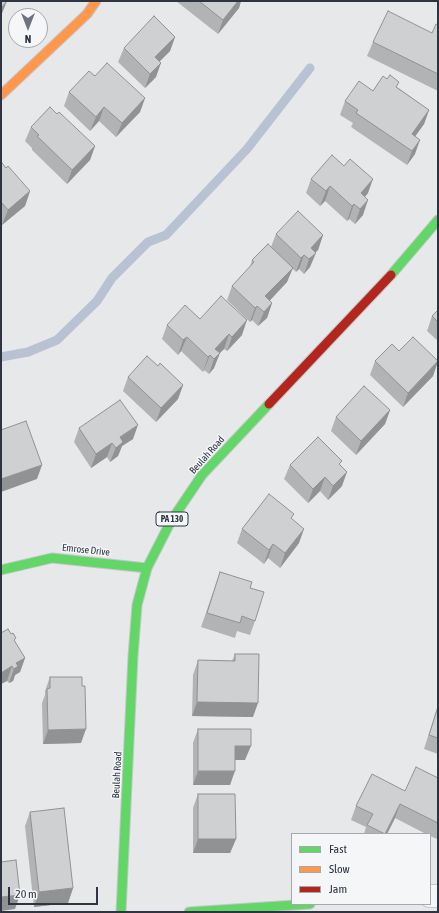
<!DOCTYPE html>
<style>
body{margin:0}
#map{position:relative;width:439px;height:913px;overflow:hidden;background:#e6e8ea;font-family:"Asap Condensed",sans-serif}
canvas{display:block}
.frame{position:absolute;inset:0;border:2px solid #2e3442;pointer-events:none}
.legend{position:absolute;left:291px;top:833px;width:140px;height:72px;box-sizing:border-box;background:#f4f6f8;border:1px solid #a5a8af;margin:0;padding:5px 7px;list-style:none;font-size:12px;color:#2e3442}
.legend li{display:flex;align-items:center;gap:8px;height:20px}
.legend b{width:20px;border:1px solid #a5a8af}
.north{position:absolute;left:8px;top:8px;width:40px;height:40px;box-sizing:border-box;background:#f4f6f8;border:1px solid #a5a8af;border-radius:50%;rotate:180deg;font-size:11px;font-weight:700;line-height:16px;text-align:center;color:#2e3442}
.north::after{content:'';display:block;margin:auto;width:14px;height:18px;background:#6e737d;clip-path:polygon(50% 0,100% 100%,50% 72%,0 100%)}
.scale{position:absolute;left:8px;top:887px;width:90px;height:18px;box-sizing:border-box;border:2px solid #2e3442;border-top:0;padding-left:5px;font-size:12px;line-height:14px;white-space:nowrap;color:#2e3442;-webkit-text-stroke:3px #f4f6f8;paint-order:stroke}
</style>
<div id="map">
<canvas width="439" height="913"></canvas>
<div class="frame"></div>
<ul class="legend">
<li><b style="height:5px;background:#63d668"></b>Fast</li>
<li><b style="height:5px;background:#ff974d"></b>Slow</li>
<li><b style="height:5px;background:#b3261e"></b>Jam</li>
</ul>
<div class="north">N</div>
<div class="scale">20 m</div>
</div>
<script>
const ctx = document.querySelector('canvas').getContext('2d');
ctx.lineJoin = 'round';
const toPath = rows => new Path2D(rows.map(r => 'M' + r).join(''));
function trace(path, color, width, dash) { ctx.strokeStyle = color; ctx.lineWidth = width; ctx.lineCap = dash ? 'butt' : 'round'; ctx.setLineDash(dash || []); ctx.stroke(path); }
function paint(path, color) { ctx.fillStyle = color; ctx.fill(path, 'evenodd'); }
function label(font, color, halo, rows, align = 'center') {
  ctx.font = font + ' "Asap Condensed",sans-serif'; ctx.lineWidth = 3; ctx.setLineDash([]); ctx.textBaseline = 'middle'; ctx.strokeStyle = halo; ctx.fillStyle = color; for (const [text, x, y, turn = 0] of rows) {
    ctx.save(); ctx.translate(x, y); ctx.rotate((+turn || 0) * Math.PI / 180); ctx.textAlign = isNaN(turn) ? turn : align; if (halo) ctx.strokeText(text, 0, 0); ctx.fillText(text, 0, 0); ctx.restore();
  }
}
trace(toPath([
 [1,357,28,352,57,340,97,301,112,278,148,242,166,235,247,149,310,68]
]), '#b8c2d2', 9);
const street = toPath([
 [430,896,438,896]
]);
const fast = toPath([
 [391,275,438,220],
 [1,570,52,558,147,568],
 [121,912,133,656,137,605,147,568,171,521,202,475,269,404],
 [189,912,310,904]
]);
const slow = toPath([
 [1,95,87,14,96,1]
]);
const jam = toPath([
 [269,404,391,275]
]);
trace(street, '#c4c6c8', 24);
trace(fast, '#c4c6c8', 11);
trace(slow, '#c4c6c8', 11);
trace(jam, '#c4c6c8', 11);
trace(street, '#f5f6f7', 22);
trace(fast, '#63d668', 9);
trace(slow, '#ff974d', 9);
trace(jam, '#b3261e', 9);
paint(toPath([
 [176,1,241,1,239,8,218,34],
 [438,25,438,91,367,56,373,42,432,33],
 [175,37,170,51,160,61,156,77,145,88,118,62,124,48],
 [95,76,145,98,140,112,116,137,99,121,90,131,64,106,69,92],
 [397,87,429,110,424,124,415,136,415,154,407,165,351,127,353,123,340,115,345,101,373,91],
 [31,127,95,146,90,160,67,184,32,150,32,148,25,141],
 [1,164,30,191,25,206,2,225,1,223],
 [311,179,368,193,365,197,363,215,355,224,349,219,347,221,325,201,320,206,306,193],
 [276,234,323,235,318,250,315,252,310,267,304,274,299,269,296,272,292,268,287,282,269,301,272,303,267,318,258,326,252,320,250,322,227,300,232,286,250,267,252,260,271,247],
 [438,310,438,341,427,331,432,316],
 [200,319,242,335,227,351,224,349,219,353,214,368,209,374,204,370,203,372,181,351,178,355,162,339,167,325],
 [399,351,438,361,433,376,403,407,370,375,375,361],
 [158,366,183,385,178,399,156,422,123,391,128,377],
 [390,410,385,424,356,455,331,431,336,417],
 [79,428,133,439,122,446,118,456,110,462,107,457,91,468,74,442],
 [290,465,341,465,342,486,328,500,320,491,308,503,284,479],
 [292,519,299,543,280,568,268,558,264,564,237,543,242,529],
 [220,572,250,588,255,621,250,635,237,631,235,638,201,627],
 [1,633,15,642,25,658,20,672,15,675,13,681,9,683,7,681,1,684],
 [235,654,253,717,192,716,193,675,198,660,232,661],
 [50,677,82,686,81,743,43,744,42,703,45,695,45,691],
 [438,705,438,754,424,749],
 [198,729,245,760,235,760,230,785,193,785,193,743],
 [438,778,438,837,437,839,430,836,430,834,426,834,395,818,387,834,364,834,366,827,351,820,356,806,405,791],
 [198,794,236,839,230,853,193,853,193,808],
 [30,812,73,888,68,903,34,907,25,826]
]), '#b1b3b5');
paint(toPath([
 [7,1,1,16,1,8],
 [238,1,241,1,239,8,218,34,223,20],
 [175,37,170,51,150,71,155,57],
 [161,63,156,77,145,88,150,74],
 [145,98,140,112,116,137,122,123],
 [104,107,99,121,90,131,96,117],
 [429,110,424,124,407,148,412,134],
 [420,140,415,154,407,165,412,151],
 [95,146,90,160,67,184,72,170],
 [373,179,368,193,357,206,361,193],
 [330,186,325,201,320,206,326,191],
 [30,191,25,206,2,225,8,210],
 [368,200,363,215,355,224,360,209],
 [354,204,349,219,347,221,352,206],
 [323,235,318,250,309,259,311,248],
 [316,253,310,267,304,274,309,259],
 [304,255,299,269,296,272,301,258],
 [293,268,287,282,261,310,265,296],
 [272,303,267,318,258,326,264,312],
 [257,306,252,320,250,322,255,308],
 [247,320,242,335,227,351,232,337],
 [229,334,224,349,214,359,215,349],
 [187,337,181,351,178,355,183,340],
 [220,353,214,368,209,374,214,359],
 [210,355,204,370,203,372,208,357],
 [438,361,433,376,403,407,408,393],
 [183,385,178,399,156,422,161,408],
 [390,410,385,424,356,455,361,441],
 [138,425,133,439,122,446,118,456,110,462,120,437],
 [112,443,107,457,91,468,96,454],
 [42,465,37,479,1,492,1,479],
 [347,472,342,486,328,500,333,486],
 [325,477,320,491,308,503,313,489],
 [304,529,299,543,280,568,285,553],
 [273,544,268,558,264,564,269,550],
 [25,658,20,672,15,675,13,681,9,683,16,663],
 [12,666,7,681,1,684,1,673],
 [197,702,258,703,253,717,192,716],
 [86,729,81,743,43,744,48,730],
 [235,746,251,746,245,760,230,760],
 [198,771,235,771,230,785,193,785],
 [400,804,395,818,387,834,385,834],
 [198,839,236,839,230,853,193,853],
 [73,888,68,903,34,907,39,892],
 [20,895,15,909,1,911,1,897]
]), '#909293');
const building = toPath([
 [1,1,7,1,1,8,1,1],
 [199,1,238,1,223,20,199,1],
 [388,11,432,33,436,24,438,25,438,74,373,42,388,11],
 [154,16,175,37,155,57,161,63,150,74,124,48,154,16],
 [107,63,145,98,122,123,104,107,96,117,69,92,89,71,95,76,107,63],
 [390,75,399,82,396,87,429,110,412,134,420,140,412,151,356,113,358,110,345,101,359,81,373,91,383,76,387,79,390,75],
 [50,107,57,114,59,112,95,146,72,170,37,136,39,135,31,127,50,107],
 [332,155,344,166,350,159,373,179,361,193,368,200,360,209,354,204,352,206,330,186,326,191,311,179,332,155],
 [2,163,6,168,8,166,30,191,8,210,1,202,1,164,2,163],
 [298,211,323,235,311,248,316,253,309,259,304,255,301,258,276,234,298,211],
 [268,244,293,268,265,296,272,303,264,312,257,306,255,308,232,286,254,262,252,260,268,244],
 [221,296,247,320,232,337,229,334,215,349,220,353,214,359,210,355,208,357,187,337,183,340,167,325,185,305,200,319,221,296],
 [438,310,438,322,432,316,438,310],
 [413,337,438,361,408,393,375,361,392,344,399,351,413,337],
 [147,356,158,366,160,363,183,385,161,408,128,377,147,356],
 [364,386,390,410,361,441,336,417,364,386],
 [120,400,138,425,120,437,123,442,116,448,112,443,96,454,79,428,120,400],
 [26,421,42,465,1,479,1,430,26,421],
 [318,437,342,461,339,464,347,472,333,486,325,477,313,489,290,465,318,437],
 [269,494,294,514,291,518,304,529,285,553,273,544,269,550,242,529,269,494],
 [220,572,252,582,250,588,264,592,255,621,242,616,240,623,207,613,220,572],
 [8,629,11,634,13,633,16,638,14,640,25,658,16,663,18,666,14,669,12,666,1,673,1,633,8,629],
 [235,654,259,654,258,703,197,702,198,660,235,661,235,654],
 [50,677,82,677,82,686,85,686,86,729,48,730,47,689,50,688,50,677],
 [438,707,438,738,429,735,438,707],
 [198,729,251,729,251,746,235,746,235,771,198,771,198,729],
 [416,767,438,778,438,823,400,804,385,834,367,825,373,814,356,806,372,774,405,791,416,767],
 [198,794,235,794,236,839,198,839,198,794],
 [64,808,73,888,39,892,30,812,64,808],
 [16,860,20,895,1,897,1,862,16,860]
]);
paint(building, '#ced0d2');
trace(building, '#909293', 1);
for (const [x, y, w] of [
 [172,519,32]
]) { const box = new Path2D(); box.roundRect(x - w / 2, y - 7, w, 14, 3); ctx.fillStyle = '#f4f6f8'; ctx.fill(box); trace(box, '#2e3442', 1); }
label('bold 9px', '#2e3442', null, [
 ["PA 130",172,519]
]);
label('10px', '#2e3442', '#f4f6f8', [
 ["Beulah Road",207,455,-48],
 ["Emrose Drive",86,550,6],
 ["Beulah Road",117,775,-87]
]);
</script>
